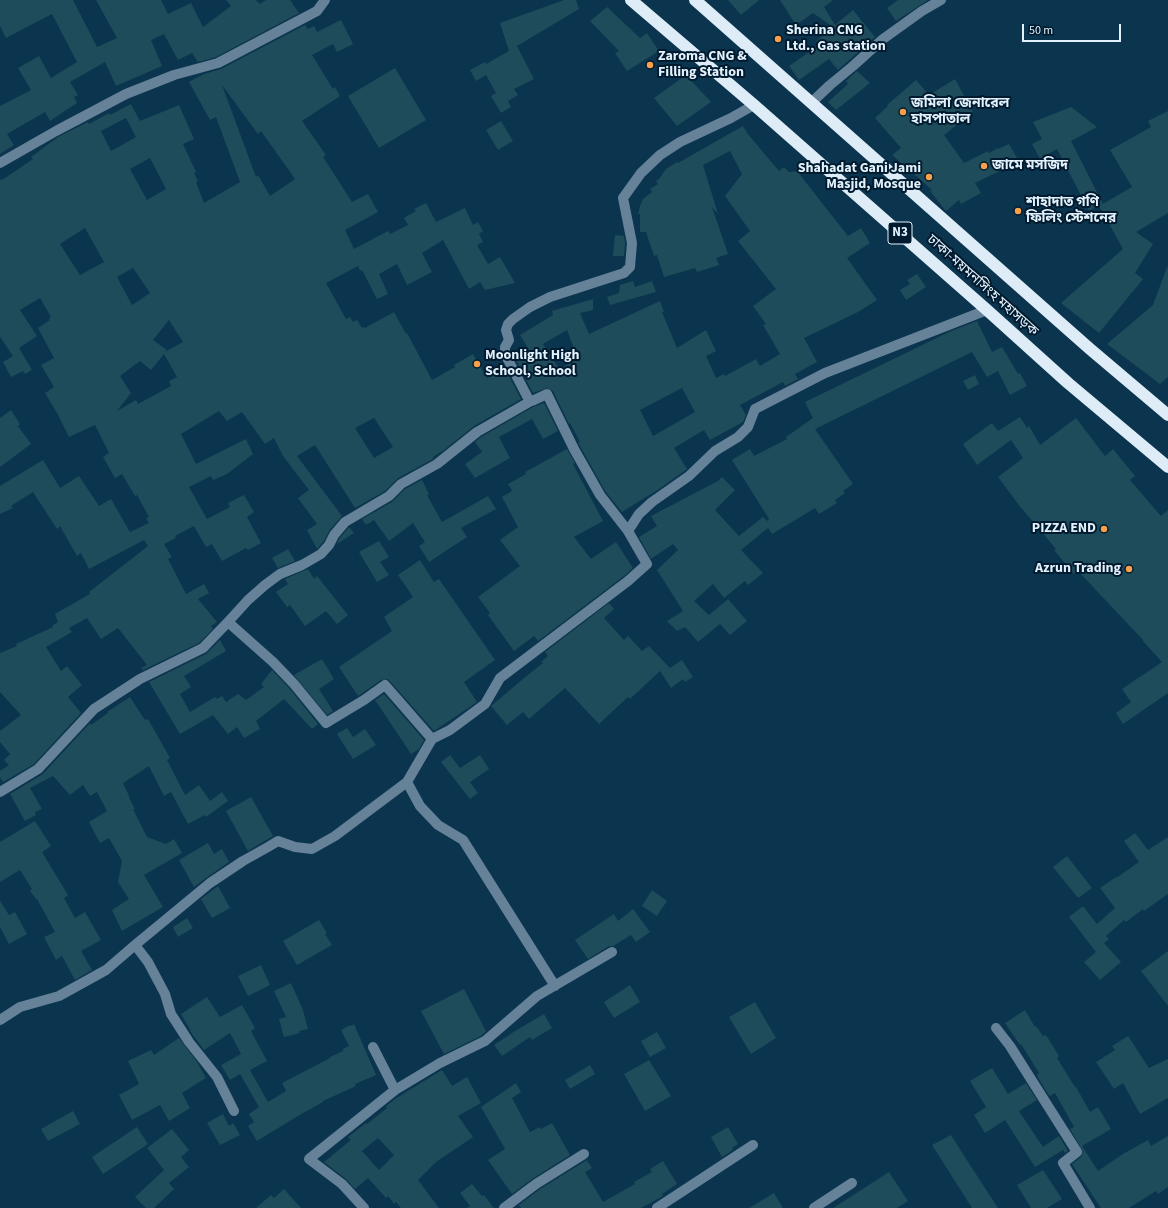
<!DOCTYPE html>
<meta charset="utf-8">
<style>
body{margin:0}
#map{position:relative;width:1168px;height:1208px;overflow:hidden;background:#0b344e;font-family:"Source Sans 3",sans-serif}
canvas{display:block}
.scale{position:absolute;left:1022px;top:24px;width:99px;height:18px;box-sizing:border-box;border:2px solid #e3f1fc;border-top:0;padding-left:5px;font-size:12px;line-height:14px;white-space:nowrap;color:#e3f1fc;-webkit-text-stroke:3px #001b2f;paint-order:stroke}
</style>
<div id="map">
<canvas width="1168" height="1208"></canvas>
<div class="scale">50 m</div>
</div>
<script>
const ctx = document.querySelector('canvas').getContext('2d');
ctx.lineJoin = 'round';
function paint(path, color) { ctx.fillStyle = color; ctx.fill(path, 'evenodd'); }
const toPath = rows => new Path2D(rows.map(r => 'M' + r).join(''));
function trace(path, color, width, dash) { ctx.strokeStyle = color; ctx.lineWidth = width; ctx.lineCap = dash ? 'butt' : 'round'; ctx.setLineDash(dash || []); ctx.stroke(path); }
function label(font, color, halo, rows, align = 'center') {
  ctx.font = font + ' "Source Sans 3","Noto Sans Bengali",sans-serif'; ctx.lineWidth = 4; ctx.setLineDash([]); ctx.textBaseline = 'middle'; ctx.strokeStyle = halo; ctx.fillStyle = color; for (const [text, x, y, turn = 0] of rows) {
    ctx.save(); ctx.translate(x, y); ctx.rotate((+turn || 0) * Math.PI / 180); ctx.textAlign = isNaN(turn) ? turn : align; if (halo) ctx.strokeText(text, 0, 0); ctx.fillText(text, 0, 0); ctx.restore();
  }
}
paint(toPath([
 [0,0,73,0,97,47,117,38,96,0,161,0,168,14,191,3,203,27,231,6,226,0,256,0,260,4,266,0,290,0,299,13,216,57,198,62,192,53,178,60,164,34,151,40,162,66,116,86,105,62,70,82,78,95,74,97,77,103,50,121,45,112,7,134,14,145,0,154,0,106,31,90,18,68,39,56,51,78,77,62,52,14,6,38,0,26],
 [564,0,576,0,579,9,517,46,534,79,514,89,518,95,508,101,511,107,501,113,491,96,496,93,486,75,476,81,470,70,485,62,486,64,509,51,500,23],
 [728,0,759,0,741,15],
 [780,0,833,0,824,7,835,25,853,10,875,37,838,70,829,59,799,80,789,66,819,45,816,41,833,27,813,13,796,25],
 [898,0,928,0,896,21,887,8],
 [607,7,640,38,647,33,659,51,627,71,615,53,619,51,590,21],
 [341,20,353,44,337,52,333,44,312,55,333,89,335,87,340,96,302,121,326,155,323,157,352,202,368,194,378,212,345,230,354,249,388,231,390,234,408,225,404,218,416,211,414,209,426,203,436,222,465,208,473,225,478,222,483,231,479,234,483,242,477,245,488,264,500,257,515,283,485,290,480,282,469,289,443,240,422,253,432,272,407,285,397,264,379,274,388,294,377,299,362,270,360,271,358,266,326,283,346,319,350,317,353,322,357,320,362,328,364,327,365,328,394,312,406,334,407,333,432,380,455,367,454,365,473,354,487,378,504,367,521,399,474,426,444,450,433,457,433,459,398,478,385,491,355,508,315,445,297,456,342,516,329,531,324,541,317,549,307,530,317,524,298,498,309,490,283,456,274,438,265,444,242,412,227,421,219,411,181,434,196,464,246,439,253,454,227,474,213,480,211,476,189,487,207,519,230,507,228,503,244,495,254,512,247,517,261,543,248,550,246,548,222,561,212,544,206,547,194,526,175,536,176,538,164,544,172,557,168,559,186,594,204,584,209,593,198,599,217,622,211,626,213,629,199,643,143,670,141,668,147,665,118,628,101,639,87,618,69,628,72,632,46,647,61,671,67,666,82,685,68,697,81,713,34,764,3,782,0,777,0,771,9,765,4,760,10,754,0,742,0,731,21,715,0,692,0,653,17,646,16,644,25,640,53,627,53,625,58,622,55,614,90,594,89,592,148,546,144,540,89,569,81,553,77,556,60,526,57,529,33,492,11,506,13,508,0,514,0,486,43,460,60,488,79,476,99,506,111,499,130,532,149,523,146,518,149,517,137,495,135,496,122,474,115,478,103,457,109,453,95,425,69,437,57,413,45,393,54,387,41,365,54,358,38,328,50,320,49,318,51,317,40,298,20,310,37,336,19,348,32,370,25,374,23,371,11,377,3,362,13,356,0,337,0,180,5,178,33,159,31,157,58,137,88,122,89,124,109,113,110,115,131,104,140,121,179,105,194,139,183,144,196,172,194,173,198,181,196,182,204,203,240,182,216,117,210,120,189,82,204,74,221,69,305,25,308,29,314,26,317,32],
 [222,85,258,134,261,131,295,179,270,196,258,175,256,177],
 [126,118,136,137,111,151,101,131],
 [150,158,166,189,147,200,130,169],
 [85,228,104,262,80,275,60,244],
 [133,268,150,293,132,305,117,277],
 [169,320,183,342,165,352,167,350,153,340],
 [164,354,177,377,169,381,171,386,138,404,136,400,117,411,131,393,120,376,140,361,151,370],
 [374,418,393,447,374,458,355,428],
 [395,68,426,120,379,148,348,96],
 [857,71,870,83,836,110,828,102,848,84,846,81],
 [686,75,711,102,677,126,654,98],
 [955,79,973,112,944,135,964,163,988,151,989,153,998,148,998,149,1009,144,1019,161,1008,167,975,183,981,193,961,204,959,200,946,211,930,191,932,190,892,155,901,148,875,118,888,106,887,105,916,80,929,95],
 [1071,107,1097,127,1071,141,1103,204,1089,211,1057,149,1040,159,1032,144,1042,139,1033,122],
 [1168,111,1168,213,1136,232,1153,244,1135,273,1143,279,1099,333,1061,303,1123,249,1099,206,1132,187,1110,150,1151,127,1148,121],
 [501,121,513,141,498,150,486,130],
 [743,126,747,133,779,171,784,167,789,172,797,171,848,236,861,228,870,243,847,258,877,300,858,312,804,338,817,362,795,374,798,379,785,386,783,382,740,405,746,415,743,422,710,440,704,430,674,448,687,469,659,489,622,512,605,491,580,446,578,443,580,442,570,423,569,424,553,391,547,388,533,393,516,360,531,353,520,335,553,315,552,311,593,299,593,310,580,313,589,334,660,301,664,312,662,312,677,348,706,330,716,351,706,356,716,378,724,374,725,376,756,359,760,366,780,354,763,325,766,324,753,306,776,289,738,241,750,231,725,196,742,174,730,151,703,165,718,214,712,207,728,254,716,258,719,265,697,272,695,268,664,277,657,255,654,256,646,232,640,232,640,214,638,214,640,206,643,199,652,192,650,189,658,184,656,181,659,179,666,169,677,162,678,163],
 [567,330,578,359,559,369,543,344],
 [682,388,695,412,653,436,640,410],
 [615,235,624,236,625,243,624,256,613,256],
 [1167,267,1168,268,1168,377,1160,384,1107,344,1153,305],
 [917,274,926,287,906,300,900,290,910,284,907,280],
 [633,281,635,287,652,281,656,292,610,305,607,297,619,293,620,285],
 [977,321,992,352,1002,347,1018,374,1020,373,1027,386,1010,395,998,371,987,377,972,352,815,429,853,484,843,491,845,493,835,500,837,503,819,514,815,508,772,534,768,528,741,550,763,573,748,585,745,581,724,598,713,584,694,601,709,615,728,599,747,621,730,635,720,624,698,642,685,627,677,631,667,621,683,611,657,570,678,550,673,544,651,559,639,537,657,526,651,516,718,481,722,477,735,490,715,510,739,536,763,517,767,521,769,519,732,460,750,449,754,456,787,439,786,437,813,418,805,402,949,332],
 [975,375,979,384,968,390,963,381],
 [544,403,558,431,543,439,532,419,499,437,510,458,475,478,465,464,482,452,475,442,481,437,533,407],
 [11,410,20,424,18,426,31,444,0,467,0,418],
 [1020,417,1027,428,1029,426,1040,445,1076,418,1105,456,1113,449,1135,476,1130,480,1161,516,1168,510,1168,693,1123,724,1116,713,1131,702,1122,689,1162,662,1143,641,1143,640,1078,571,1074,574,1054,550,1056,549,1018,504,998,477,1023,458,1011,440,977,465,963,444,992,423,998,431],
 [567,449,575,463,573,464,603,521,574,537,591,559,616,542,633,568,624,576,538,641,534,636,514,651,488,615,490,613,478,597,520,566,500,540,518,527,502,497,512,491,508,484,526,474,525,472],
 [422,480,429,494,427,495,442,522,488,496,496,509,461,528,467,537,429,562,419,546,425,542,413,523,389,541,374,520,366,525,362,519,392,502,405,489],
 [349,527,354,533,337,544,339,539],
 [379,541,389,557,380,562,389,575,377,582,359,552],
 [288,549,295,561,278,568,272,558],
 [420,560,434,582,439,579,495,660,464,682,477,702,434,731,388,679,381,680,358,696,339,667,392,631,384,617,413,597,398,575],
 [308,569,314,579,317,576,348,615,337,624,326,611,305,626,290,605,287,607,276,592,288,584,285,579],
 [609,603,614,609,604,618,624,640,628,636,642,651,649,646,670,668,682,660,693,677,685,682,683,679,671,688,660,671,630,699,628,697,599,724,565,688,529,719,523,712,507,725,491,706,524,678,543,663,541,662,548,656,545,652],
 [220,640,226,651,184,676,191,687,180,694,190,712,215,697,217,699,222,696,226,702,238,694,246,700,264,687,261,684,272,670,289,688,318,724,312,729,284,699,256,721,260,729,244,738,237,727,228,734,213,715,180,734,149,682,206,654],
 [322,659,334,679,319,689,333,711,327,715,294,675],
 [384,694,424,740,419,749,411,754,375,700],
 [130,697,145,720,148,719,170,758,167,760,185,795,199,785,210,801,222,792,228,801,206,817,205,815,188,824,171,792,164,796,149,766,123,783,130,798,129,798,135,809,133,809,147,837,166,844,174,839,182,853,144,875,163,907,122,931,112,910,129,899,118,882,122,861,109,838,100,843,89,822,107,811,97,792,90,796,83,785,70,795,53,776,30,788,42,809,35,812,36,815,25,821,10,794,43,774,90,723,91,725,108,713,107,712],
 [347,728,353,737,365,729,376,745,353,759,337,734],
 [450,755,460,768,480,755,489,769,470,782,478,793,470,799,441,762],
 [251,797,273,836,248,851,226,811],
 [35,821,51,846,42,852,68,895,64,898,75,918,85,912,101,940,81,951,92,970,75,980,62,956,56,960,44,937,55,932,37,899,36,899,30,891,32,889,20,870,0,882,0,842],
 [1135,833,1148,850,1168,837,1168,894,1144,911,1143,909,1126,922,1124,920,1106,936,1109,939,1104,943,1121,962,1100,980,1084,962,1096,952,1069,917,1083,906,1097,924,1115,908,1100,888,1116,877,1116,878,1139,862,1124,841],
 [208,843,214,854,222,849,229,862,206,878,194,887,179,860],
 [1067,856,1092,888,1078,898,1053,867],
 [218,886,230,908,212,918,201,899],
 [652,890,667,901,657,916,642,906],
 [0,901,9,915,15,912,27,934,9,944,0,927],
 [633,909,650,932,636,942,631,935,613,946,609,946,588,959,575,940,614,914,618,921],
 [187,918,193,928,178,937,173,927],
 [319,920,327,933,325,934,332,945,297,965,283,941],
 [1168,951,1168,1006,1141,971],
 [261,965,270,985,248,996,238,976],
 [291,983,303,1010,308,1029,299,1031,300,1033,284,1037,279,1019,286,1017,274,991],
 [630,985,640,1002,614,1018,604,1002],
 [464,989,486,1031,481,1036,444,1054,421,1011],
 [207,997,220,1017,242,1005,255,1028,251,1031,267,1061,250,1070,268,1102,286,1091,282,1083,330,1058,330,1057,343,1051,343,1049,349,1046,341,1030,350,1025,351,1026,354,1024,376,1075,355,1084,356,1086,323,1101,323,1102,298,1116,257,1141,248,1126,254,1122,249,1114,259,1107,240,1074,230,1080,221,1065,241,1054,230,1033,204,1050,190,1031,191,1031,181,1014],
 [755,1002,776,1038,751,1054,729,1017],
 [1025,1010,1035,1027,1036,1026,1043,1036,1046,1035,1059,1056,1057,1058,1075,1087,1076,1087,1090,1112,1098,1107,1111,1129,1082,1146,1098,1171,1123,1154,1148,1140,1151,1146,1168,1136,1168,1187,1158,1194,1156,1191,1129,1208,1101,1208,1072,1164,1081,1157,1083,1152,1070,1129,1074,1127,1055,1093,1050,1096,1048,1094,1037,1076,1038,1076,1037,1074,1039,1073,1021,1044,1020,1045,1005,1023],
 [544,1014,552,1028,532,1040,530,1037,502,1056,494,1045,515,1031],
 [657,1032,666,1048,650,1057,641,1041],
 [1128,1036,1149,1068,1168,1059,1168,1098,1140,1114,1123,1083,1114,1089,1096,1062,1115,1050,1112,1046],
 [179,1038,197,1062,206,1078,182,1093,190,1108,169,1121,160,1105,132,1120,119,1095,139,1084,128,1061,151,1050,154,1055],
 [649,1060,671,1096,645,1111,624,1074],
 [590,1065,595,1074,570,1089,565,1080],
 [992,1068,1008,1094,1026,1083,1037,1100,1019,1111,1043,1147,1059,1136,1068,1151,1065,1153,1063,1150,1035,1167,1005,1120,985,1133,974,1115,986,1107,970,1081],
 [442,1070,452,1086,467,1077,481,1103,458,1116,473,1137,436,1162,418,1180,439,1208,401,1208,396,1202,394,1204,388,1196,386,1198,368,1178,355,1189,346,1179,324,1162,351,1140,348,1137,366,1123,367,1124,387,1108,386,1106,395,1099],
 [378,1138,394,1155,379,1170,362,1151],
 [516,1083,521,1092,512,1098,530,1132,540,1127,541,1129,552,1123,570,1155,532,1179,512,1194,488,1160,505,1149,481,1107],
 [73,1111,80,1124,48,1141,41,1129],
 [223,1114,229,1126,233,1123,240,1135,220,1145,207,1123],
 [137,1127,148,1144,103,1174,92,1157],
 [728,1127,738,1144,732,1148,733,1150,722,1157,711,1137],
 [172,1129,189,1150,181,1157,189,1167,169,1183,174,1189,154,1208,146,1208,135,1197,164,1170,147,1148],
 [951,1135,970,1165,998,1208,972,1208,932,1145],
 [587,1160,592,1168,585,1172,603,1202,635,1184,634,1182,652,1172,650,1169,663,1161,677,1184,662,1194,663,1196,641,1208,521,1208,519,1205,540,1189],
 [1043,1170,1062,1199,1047,1208,1031,1208,1017,1185],
 [889,1172,908,1201,897,1208,833,1208],
 [472,1184,482,1196,484,1195,494,1208,467,1208,470,1206,460,1193],
 [284,1189,301,1208,256,1208,271,1195,274,1198],
 [774,1193,783,1208,749,1208]
]), '#1f4c5a');
trace(toPath([
 [811,103,830,85,853,66,883,39,922,11,941,0],
 [0,163,56,131,126,94,174,75,218,63,317,11,325,0],
 [628,531,600,495,574,449,547,394,532,401,529,400,505,354,505,347,509,340,506,330,508,324,513,319,530,307,550,297,624,273,630,267,632,243,623,198,641,173,660,155,680,142,731,118,754,105],
 [228,622,248,600,265,585,280,574,302,565,321,554,329,545,334,535,345,522,389,496,401,484,437,464,477,432,531,401],
 [432,739,450,730,485,704,500,678,628,581,647,564,628,531,639,514,652,502,689,476,715,451,738,437,748,427,755,409,825,373,987,310],
 [0,792,38,769,94,709,140,679,203,648,228,622,273,662,294,684,326,723,364,700,385,685,432,739,407,782,420,806,438,825,463,840,555,986],
 [135,945,148,962,165,994,171,1014,189,1042,217,1077,234,1111],
 [0,1020,20,1007,59,996,106,970,135,945,210,883,243,861,268,847,278,841,295,847,312,849,335,836,407,782],
 [996,1028,1010,1046,1077,1152,1063,1163,1090,1208],
 [373,1047,395,1090],
 [364,1208,342,1184,309,1159,395,1090,440,1063,485,1041,537,996,612,952],
 [504,1208,536,1184,584,1154],
 [657,1208,753,1145],
 [814,1208,852,1183]
]), '#658298', 10);
trace(toPath([
 [631,0,754,105,987,310,1068,383,1168,467],
 [695,0,1090,349,1168,415]
]), '#deecf7', 12);
for (const [x, y, r, color] of [
 [778,39,4,"#f8a04b"],
 [650,65,4,"#f8a04b"],
 [903,112,4,"#f8a04b"],
 [984,166,4,"#f8a04b"],
 [929,177,4,"#f8a04b"],
 [1018,211,4,"#f8a04b"],
 [477,364,4,"#f8a04b"],
 [1104,529,4,"#f8a04b"],
 [1129,569,4,"#f8a04b"]
]) { const dot = new Path2D(); dot.arc(x, y, r, 0, 2 * Math.PI); ctx.fillStyle = color; ctx.fill(dot); trace(dot, '#001b2f', 1.5); }
for (const [x, y, w] of [
 [900,233,24]
]) { const box = new Path2D(); box.roundRect(x - w / 2, y - 11, w, 22, 3); ctx.fillStyle = '#001b2f'; ctx.fill(box); trace(box, '#e3f1fc', 1); }
label('bold 13px', '#e3f1fc', null, [
 ["N3",900,233]
]);
label('bold 14px', '#e3f1fc', '#001b2f', [
 ["Sherina CNG",786,31],
 ["Ltd., Gas station",786,47],
 ["Zaroma CNG &",658,57],
 ["Filling Station",658,73],
 ["জমিলা জেনারেল",911,104],
 ["হাসপাতাল",911,120],
 ["জামে মসজিদ",992,166],
 ["Shahadat Gani Jami",921,169,"right"],
 ["Masjid, Mosque",921,185,"right"],
 ["শাহাদাত গণি",1026,203],
 ["ফিলিং স্টেশনের",1026,219],
 ["Moonlight High",485,356],
 ["School, School",485,372],
 ["PIZZA END",1096,529,"right"],
 ["Azrun Trading",1121,569,"right"]
], 'left');
label('14px', '#e3f1fc', '#001b2f', [
 ["ঢাকা-ময়মনসিংহ মহাসড়ক",982,286,42]
]);
</script>
